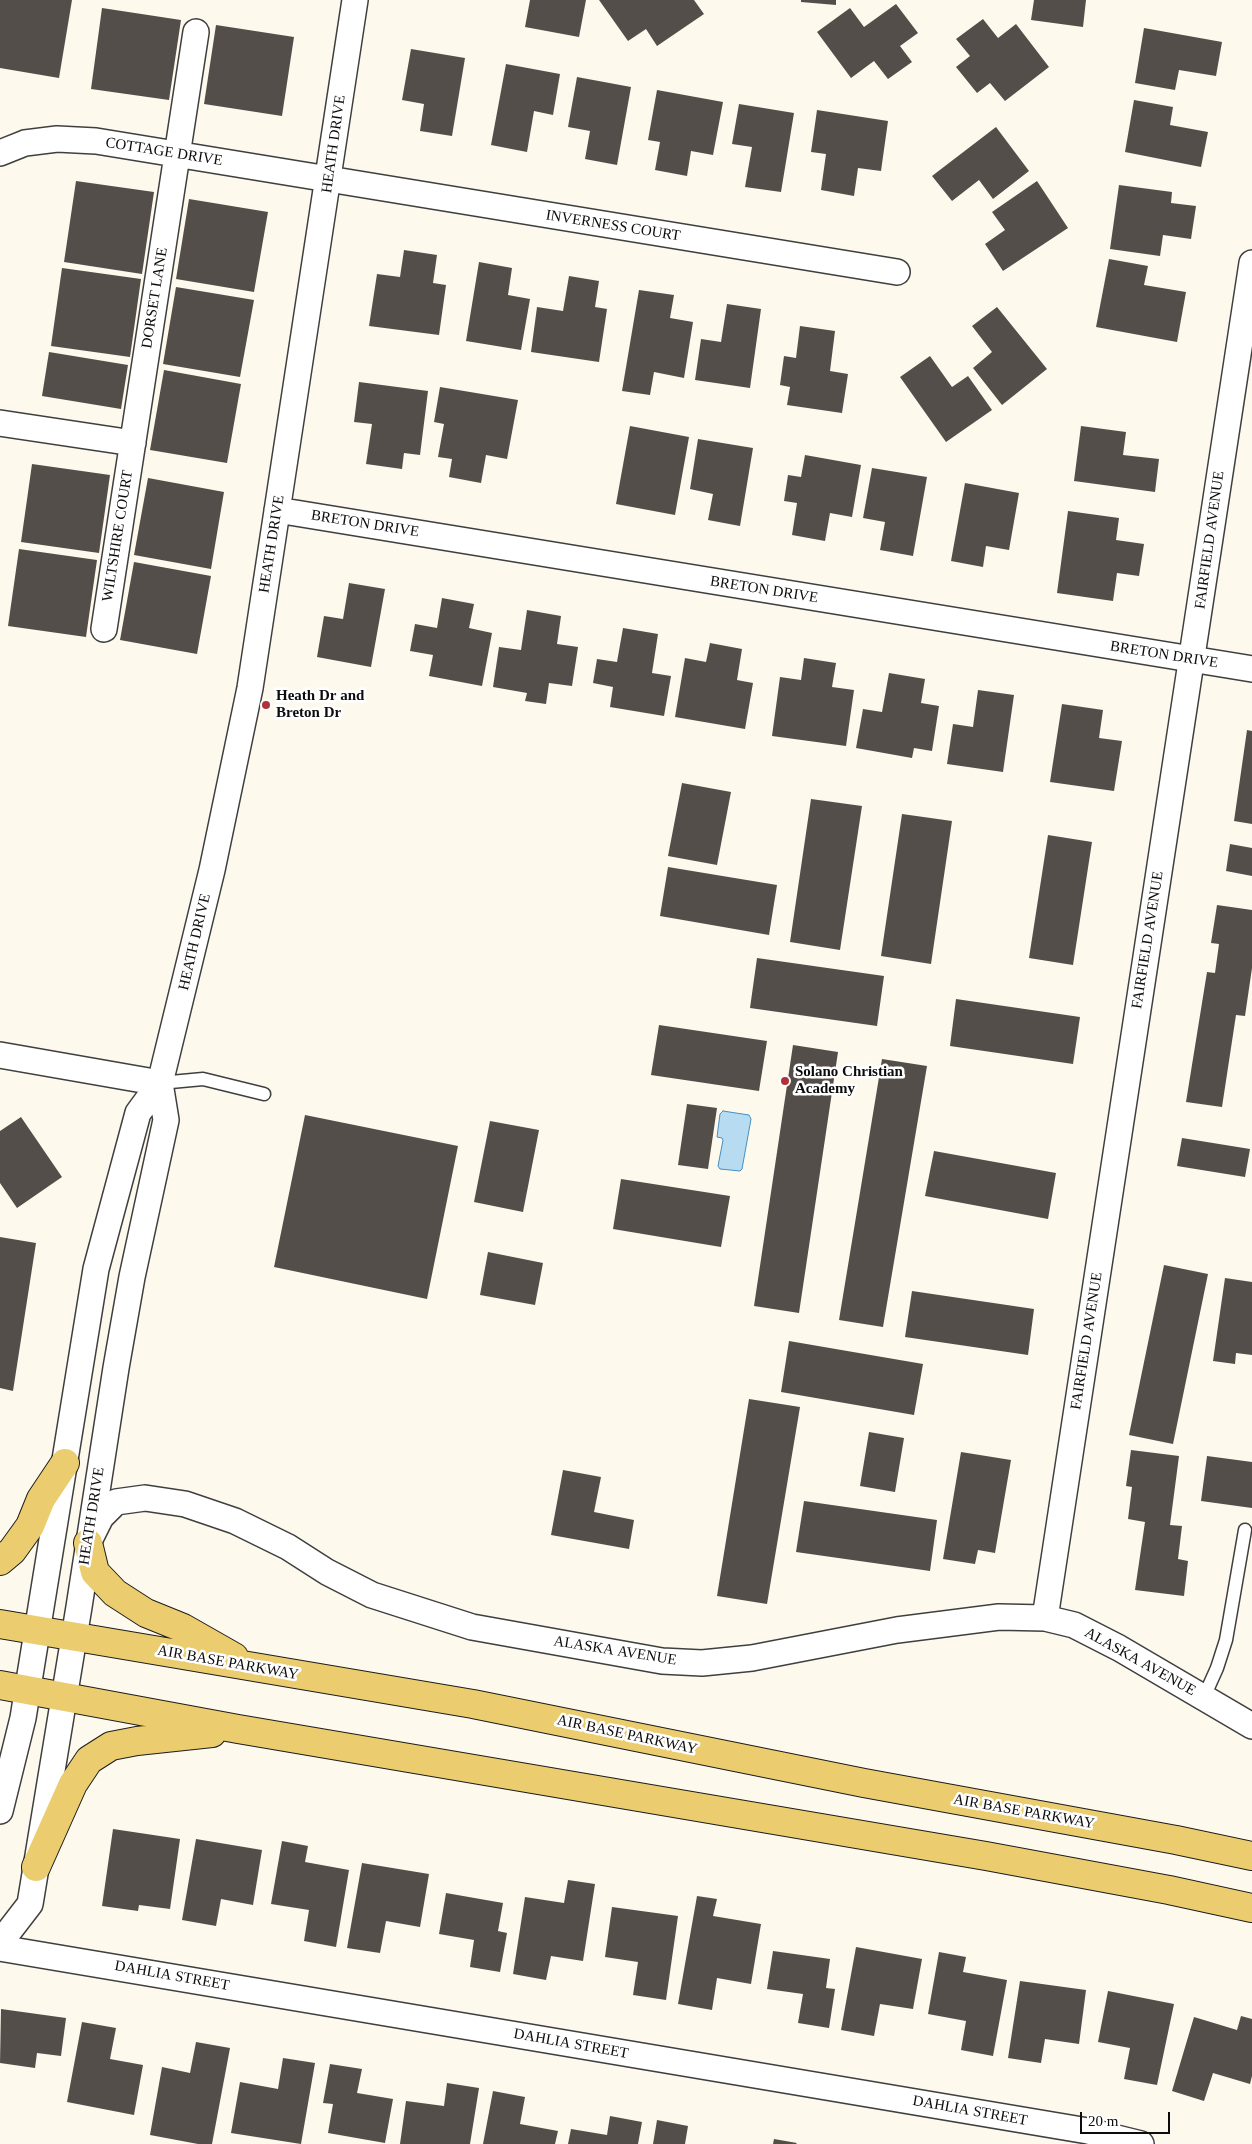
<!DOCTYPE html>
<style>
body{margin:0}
#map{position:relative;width:1252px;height:2144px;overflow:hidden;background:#fdfaed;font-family:Georgia,serif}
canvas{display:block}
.scale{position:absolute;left:1080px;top:2112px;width:90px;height:22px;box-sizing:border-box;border:2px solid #0c0c0c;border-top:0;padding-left:6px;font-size:15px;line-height:18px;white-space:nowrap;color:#0c0c0c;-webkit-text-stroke:4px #fff;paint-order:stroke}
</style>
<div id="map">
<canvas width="1252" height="2144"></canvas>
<div class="scale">20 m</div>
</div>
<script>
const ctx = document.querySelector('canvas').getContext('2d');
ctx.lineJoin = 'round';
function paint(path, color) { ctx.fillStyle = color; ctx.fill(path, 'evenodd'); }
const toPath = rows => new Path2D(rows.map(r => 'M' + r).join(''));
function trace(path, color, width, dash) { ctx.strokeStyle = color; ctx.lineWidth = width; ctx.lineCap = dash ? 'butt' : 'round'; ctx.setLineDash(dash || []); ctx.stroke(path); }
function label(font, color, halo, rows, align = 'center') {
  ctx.font = font + ' Georgia,serif'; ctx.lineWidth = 5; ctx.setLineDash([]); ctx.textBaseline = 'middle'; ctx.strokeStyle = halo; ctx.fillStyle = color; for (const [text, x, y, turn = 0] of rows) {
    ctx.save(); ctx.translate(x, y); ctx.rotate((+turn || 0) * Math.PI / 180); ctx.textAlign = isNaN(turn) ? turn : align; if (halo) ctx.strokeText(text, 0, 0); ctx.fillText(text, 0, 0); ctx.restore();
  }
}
const water = toPath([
 [723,1111,749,1115,751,1119,742,1169,740,1171,720,1169,718,1166,723,1140,722,1138,717,1137,720,1114,723,1111]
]);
paint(water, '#b7dbf0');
trace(water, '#458fc0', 1);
paint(toPath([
 [0,0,72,0,59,78,0,68],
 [530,0,586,0,579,37,525,27],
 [599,0,694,0,704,14,657,46,646,29,628,41],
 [801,0,836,0,836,5,801,2],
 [1034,0,1086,0,1083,27,1031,20],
 [896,4,918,33,900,46,912,62,888,79,874,61,851,78,817,32,850,8,864,27],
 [102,8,181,20,169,100,91,89],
 [983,19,998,38,1016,24,1049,67,1005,101,990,83,977,93,956,67,970,56,956,39],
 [216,25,294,37,282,116,204,104],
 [1144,28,1222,42,1216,76,1179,70,1175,90,1135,83],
 [411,49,465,58,452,136,420,131,424,104,402,100],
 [506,64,560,74,553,115,534,111,527,152,491,145],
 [577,77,631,87,617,165,585,159,590,131,568,127],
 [657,90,723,102,713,155,691,151,687,176,655,170,660,142,648,140],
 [1134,100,1173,107,1170,125,1208,132,1201,167,1125,152],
 [739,104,794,113,781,192,745,187,752,147,732,144],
 [817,110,888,121,881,171,858,168,854,196,821,190,826,154,811,152],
 [996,127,1029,171,993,199,979,180,952,201,932,176],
 [76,181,154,192,142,274,64,262],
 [1037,181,1068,228,1003,271,985,244,1005,230,992,212],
 [1119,185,1172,192,1171,203,1196,206,1191,239,1163,235,1160,256,1110,249],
 [189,199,268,212,254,292,176,279],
 [404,250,437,255,433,283,446,285,439,335,369,326,377,274,400,277],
 [1109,259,1148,266,1144,285,1186,292,1177,342,1096,327],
 [479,262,512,268,508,295,530,299,521,350,466,341],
 [62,268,141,279,130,357,51,346],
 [569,276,599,281,595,307,607,309,599,362,531,352,537,307,563,311],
 [176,287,254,300,240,377,163,364],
 [639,290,674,295,670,318,693,322,684,378,654,372,650,395,622,391],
 [727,304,761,309,750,388,695,380,701,339,721,342],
 [997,307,1047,369,1002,405,973,368,992,352,972,326],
 [800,326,835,331,830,371,848,374,842,413,787,405,790,387,780,385,784,356,796,358],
 [49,352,128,365,121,409,42,396],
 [930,356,952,387,968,376,992,410,946,442,900,377],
 [164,370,241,384,227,463,150,450],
 [359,382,428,391,420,455,404,453,402,469,366,464,372,424,354,422],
 [440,387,518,400,507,459,486,455,481,483,449,477,452,459,438,457,444,424,434,422],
 [630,426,689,437,675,515,616,504],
 [1081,426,1126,432,1123,455,1159,459,1155,492,1074,481],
 [698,439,753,448,740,526,708,520,713,494,690,489],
 [805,455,861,465,852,517,830,513,825,541,792,535,797,503,784,501,788,475,801,477],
 [32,464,110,475,99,553,21,542],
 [872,468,927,477,913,556,880,550,885,522,863,518],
 [148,478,224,492,211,569,134,555],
 [965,483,1019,493,1009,550,986,546,983,567,951,561],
 [1068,511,1119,518,1116,540,1144,544,1139,576,1117,573,1113,601,1057,593],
 [19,549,97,560,86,637,8,626],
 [134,562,211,576,197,654,120,640],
 [349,583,385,589,371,667,317,657,324,616,343,619],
 [442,598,474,604,469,628,492,633,482,686,429,676,433,655,410,651,415,624,437,628],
 [527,610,561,616,557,644,578,647,572,686,549,683,546,704,525,701,527,693,493,687,499,647,521,650],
 [623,628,658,634,652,673,671,676,664,716,610,707,613,687,593,683,597,659,617,662],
 [710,643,742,649,737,680,753,683,745,729,675,717,685,658,706,662],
 [804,658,836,663,832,687,854,690,846,746,772,736,780,677,801,680],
 [889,673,925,679,921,703,939,706,932,751,914,748,912,758,856,748,863,709,882,712],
 [978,690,1014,695,1003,772,947,764,953,724,973,727],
 [1062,704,1103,710,1099,738,1122,741,1114,791,1050,782],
 [1247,730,1252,731,1252,824,1234,821],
 [682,783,731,792,717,865,668,856],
 [811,799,862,806,840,950,790,942],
 [902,814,952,821,931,964,881,956],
 [1048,835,1092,842,1073,965,1029,958],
 [1230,844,1252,848,1252,876,1226,871],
 [668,867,777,885,769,935,660,916],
 [1217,905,1252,910,1252,968,1245,1016,1236,1015,1222,1107,1186,1102,1207,972,1215,973,1219,944,1211,943],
 [757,958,884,976,877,1026,750,1008],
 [956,999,1080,1017,1073,1064,950,1046],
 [659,1025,767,1041,759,1091,651,1075],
 [793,1045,838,1052,799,1313,754,1306],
 [882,1059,927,1066,883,1327,839,1320],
 [687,1104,717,1108,708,1169,678,1165],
 [305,1115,458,1146,427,1299,274,1267],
 [21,1117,62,1177,17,1208,0,1183,0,1131],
 [490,1121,539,1130,523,1212,474,1202],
 [1182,1138,1250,1149,1245,1177,1177,1166],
 [934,1151,1056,1173,1048,1219,925,1196],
 [621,1179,730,1196,721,1247,613,1229],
 [0,1237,36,1243,13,1391,0,1388],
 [488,1252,543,1263,535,1305,480,1295],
 [1164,1265,1208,1274,1173,1444,1129,1435],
 [1225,1278,1252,1282,1252,1355,1236,1353,1235,1364,1213,1361],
 [912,1291,1034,1309,1028,1355,905,1337],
 [789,1341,923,1364,914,1415,781,1392],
 [749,1399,800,1407,767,1604,717,1596],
 [869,1432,904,1438,895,1492,860,1486],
 [1131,1450,1179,1456,1170,1525,1182,1526,1178,1559,1188,1561,1184,1596,1135,1590,1145,1522,1128,1519,1132,1487,1126,1486],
 [961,1452,1011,1460,995,1553,978,1550,975,1564,943,1559],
 [1207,1456,1252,1462,1252,1508,1201,1501],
 [563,1470,601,1477,594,1512,634,1520,629,1549,551,1535],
 [804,1501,937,1520,930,1571,796,1552],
 [113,1829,180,1839,170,1909,139,1905,138,1911,102,1906],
 [196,1839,262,1850,253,1905,221,1899,216,1926,182,1920],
 [282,1841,308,1846,305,1862,349,1870,336,1947,304,1941,309,1910,271,1904],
 [362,1863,429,1874,420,1927,386,1921,380,1953,347,1948],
 [568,1880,595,1884,583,1961,551,1956,546,1980,513,1974,525,1897,564,1903],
 [446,1893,503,1903,498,1931,507,1933,500,1972,470,1967,474,1940,439,1934],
 [697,1896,717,1899,713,1916,761,1924,751,1984,717,1978,712,2010,678,2004],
 [612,1907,678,1916,666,2000,633,1995,638,1962,605,1957],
 [856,1947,922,1959,913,2009,880,2004,874,2036,841,2030],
 [773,1951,830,1959,826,1988,835,1989,829,2028,798,2023,803,1994,767,1989],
 [939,1952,966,1957,963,1972,1007,1980,993,2056,961,2050,966,2021,928,2014],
 [1020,1981,1086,1990,1079,2044,1045,2039,1041,2063,1008,2058],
 [1108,1991,1174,2004,1157,2085,1124,2079,1130,2048,1098,2042],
 [1,2009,66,2018,61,2056,37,2053,35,2068,0,2063],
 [1241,2016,1252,2019,1252,2076,1250,2084,1213,2073,1204,2101,1172,2091,1194,2017,1237,2030],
 [82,2022,116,2028,110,2059,143,2065,134,2115,67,2102],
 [196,2042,230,2048,212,2144,198,2144,150,2135,162,2067,190,2073],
 [283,2058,315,2063,301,2144,231,2133,240,2082,278,2089],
 [330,2064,362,2069,357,2093,393,2099,385,2143,328,2133,333,2104,323,2103],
 [447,2083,479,2088,470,2144,400,2144,406,2101,444,2106],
 [493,2091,525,2097,520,2124,558,2131,555,2144,483,2144],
 [610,2116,642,2122,638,2144,568,2144,571,2129,607,2135],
 [657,2120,688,2126,685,2144,653,2144],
 [774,2139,797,2143,796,2144,773,2144]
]), '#544e4a');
const lane = toPath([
 [160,1083,203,1079,264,1094],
 [1204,1697,1217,1668,1226,1640,1245,1530]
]);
const street = toPath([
 [0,153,25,143,57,139,96,141,897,272],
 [0,423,133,443],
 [277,510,1252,669],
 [104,629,196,32],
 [0,1055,160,1083],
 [88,1543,101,1517,116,1502,145,1498,185,1504,235,1521,288,1547,327,1572,372,1595,472,1627,662,1661,702,1663,752,1658,897,1630,999,1617,1045,1618,1074,1625,1119,1648,1252,1726],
 [1045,1618,1252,263],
 [0,1811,23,1718,96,1269,138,1113,160,1083,212,870,250,688,355,0],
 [0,1943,30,1904,79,1607,116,1368,132,1277,166,1120,160,1083],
 [0,1948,1088,2131,1141,2144]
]);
const primary = toPath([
 [88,1543,95,1572,115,1593,146,1613,183,1628,234,1657],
 [0,1561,12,1551,30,1526,41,1499,65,1463],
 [0,1624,473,1704,864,1783,1176,1840,1252,1856],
 [0,1685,238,1729,986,1856,1169,1890,1252,1908],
 [36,1867,73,1784,89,1760,111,1746,137,1741,212,1733]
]);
trace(lane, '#3f3f3f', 15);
trace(street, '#3f3f3f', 28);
trace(primary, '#1d1d1d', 30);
trace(lane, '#fff', 12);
trace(street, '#fff', 25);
trace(primary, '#ebcd6f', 28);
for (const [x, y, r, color] of [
 [266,705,5,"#af3238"],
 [785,1081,5,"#af3238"]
]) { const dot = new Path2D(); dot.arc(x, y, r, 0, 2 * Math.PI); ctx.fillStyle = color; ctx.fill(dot); trace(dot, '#fff', 2); }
label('15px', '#0c0c0c', '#fff', [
 ["HEATH DRIVE",334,144,-82],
 ["COTTAGE DRIVE",164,152,9],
 ["INVERNESS COURT",613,226,9],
 ["DORSET LANE",155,298,-81],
 ["BRETON DRIVE",365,524,9],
 ["WILTSHIRE COURT",118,536,-81],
 ["FAIRFIELD AVENUE",1210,540,-82],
 ["HEATH DRIVE",272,544,-81],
 ["BRETON DRIVE",764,590,9],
 ["BRETON DRIVE",1164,655,9],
 ["FAIRFIELD AVENUE",1148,940,-81],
 ["HEATH DRIVE",195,942,-77],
 ["FAIRFIELD AVENUE",1087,1341,-81],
 ["HEATH DRIVE",92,1516,-81],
 ["ALASKA AVENUE",615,1651,9],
 ["ALASKA AVENUE",1140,1662,29],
 ["AIR BASE PARKWAY",228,1663,10],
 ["AIR BASE PARKWAY",627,1735,12],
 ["AIR BASE PARKWAY",1024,1812,10],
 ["DAHLIA STREET",172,1976,10],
 ["DAHLIA STREET",571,2044,10],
 ["DAHLIA STREET",970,2111,10]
]);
label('bold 15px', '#0c0c0c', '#fff', [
 ["Heath Dr and",276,696],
 ["Breton Dr",276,713],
 ["Solano Christian",795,1072],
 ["Academy",795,1089]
], 'left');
</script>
